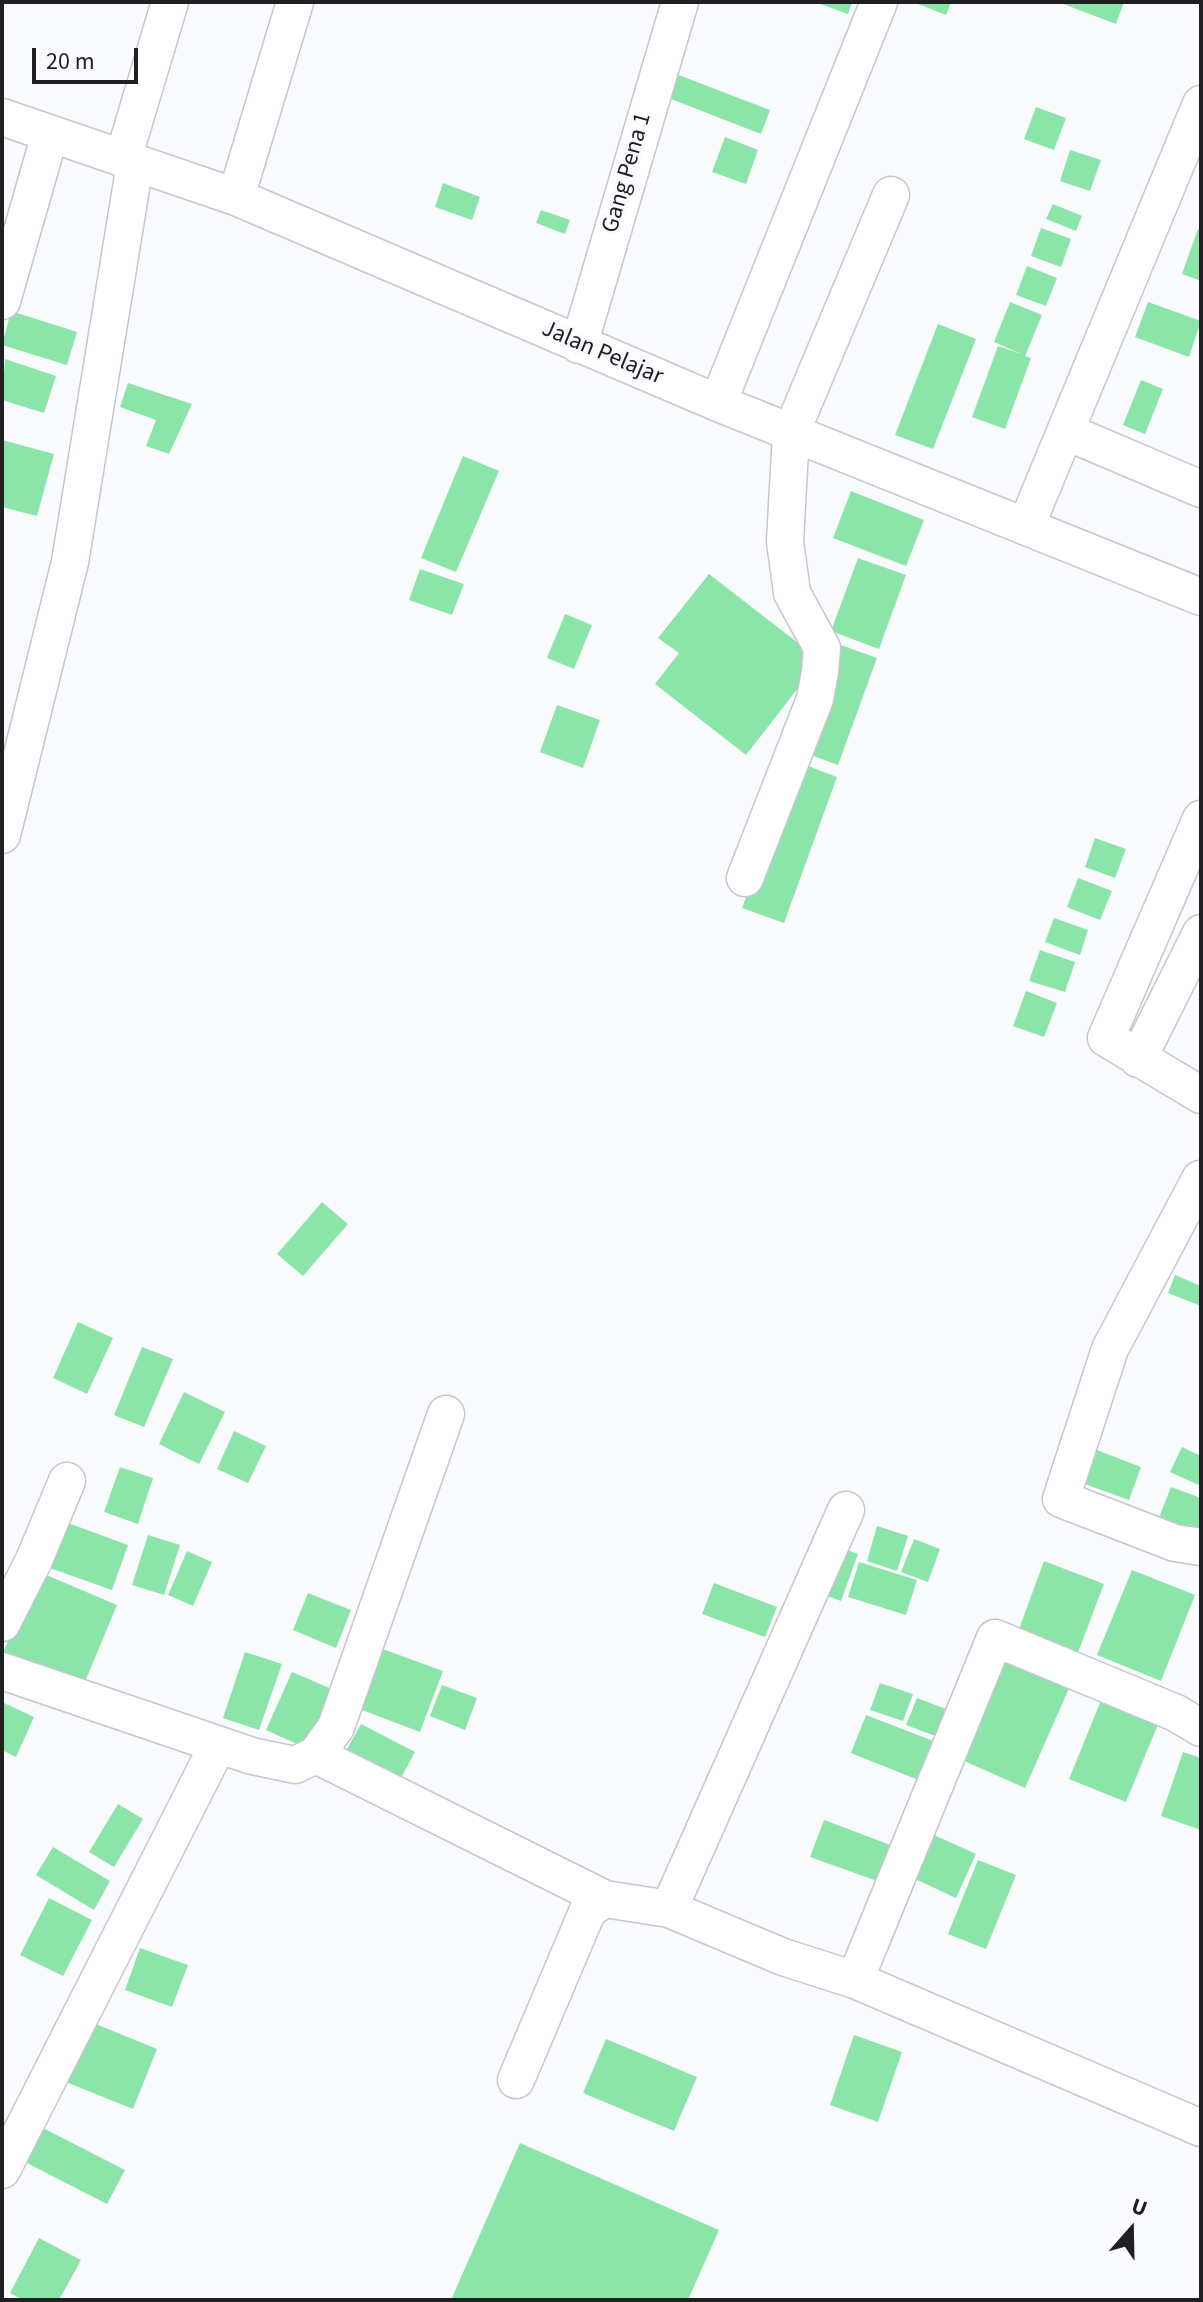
<!DOCTYPE html>
<style>
body{margin:0}
#map{position:relative;width:1203px;height:2302px;overflow:hidden;background:#fafbff;font-family:"Source Sans 3",sans-serif}
canvas{display:block}
.frame{position:absolute;inset:0;border:4px solid #202023;pointer-events:none}
.north{position:absolute;left:1091px;top:2190px;width:80px;height:80px;-webkit-text-stroke:6px #fafbff;paint-order:stroke;rotate:20deg;font-size:22px;font-weight:700;line-height:32px;text-align:center;color:#202023}
.north::after{content:'';display:block;margin:auto;width:28px;height:36px;background:#202023;clip-path:polygon(50% 0,100% 100%,50% 72%,0 100%)}
.scale{position:absolute;left:32px;top:48px;width:106px;height:36px;box-sizing:border-box;border:4px solid #202023;border-top:0;padding-left:10px;font-size:24px;line-height:28px;white-space:nowrap;color:#202023;-webkit-text-stroke:6px #fafbff;paint-order:stroke}
</style>
<div id="map">
<canvas width="1203" height="2302"></canvas>
<div class="frame"></div>
<div class="north">U</div>
<div class="scale">20 m</div>
</div>
<script>
const ctx = document.querySelector('canvas').getContext('2d');
ctx.lineJoin = 'round';
function paint(path, color) { ctx.fillStyle = color; ctx.fill(path, 'evenodd'); }
const toPath = rows => new Path2D(rows.map(r => 'M' + r).join(''));
function trace(path, color, width, dash) { ctx.strokeStyle = color; ctx.lineWidth = width; ctx.lineCap = dash ? 'butt' : 'round'; ctx.setLineDash(dash || []); ctx.stroke(path); }
function label(font, color, halo, rows, align = 'center') {
  ctx.font = font + ' "Source Sans 3",sans-serif'; ctx.lineWidth = 7; ctx.setLineDash([]); ctx.textBaseline = 'middle'; ctx.strokeStyle = halo; ctx.fillStyle = color; for (const [text, x, y, turn = 0] of rows) {
    ctx.save(); ctx.translate(x, y); ctx.rotate((+turn || 0) * Math.PI / 180); ctx.textAlign = isNaN(turn) ? turn : align; if (halo) ctx.strokeText(text, 0, 0); ctx.fillText(text, 0, 0); ctx.restore();
  }
}
paint(toPath([
 [815,2,852,2,848,14],
 [913,2,951,2,946,15],
 [1058,2,1124,2,1116,24],
 [676,74,770,110,761,134,666,97],
 [1036,107,1066,118,1054,150,1024,139],
 [725,137,758,150,746,184,712,172],
 [1070,150,1101,160,1090,191,1060,181],
 [443,183,480,197,472,220,435,207],
 [1053,204,1082,216,1076,231,1046,219],
 [541,210,570,220,565,234,536,223],
 [1041,228,1071,239,1061,267,1031,256],
 [1198,229,1201,230,1201,281,1182,274],
 [1027,266,1057,278,1046,306,1016,295],
 [1010,302,1042,315,1025,356,1031,358,1005,429,972,417,998,346,1022,354,994,342],
 [1148,302,1201,321,1189,357,1135,337],
 [11,311,77,332,67,365,2,345],
 [938,324,976,339,933,449,895,435],
 [5,359,56,376,44,413,2,400],
 [1141,380,1163,389,1145,434,1123,425],
 [128,383,192,404,169,454,146,446,156,420,120,407],
 [2,440,54,454,37,516,2,507],
 [463,456,499,471,456,572,421,558],
 [851,491,924,520,906,566,833,538],
 [858,558,906,575,879,649,831,631],
 [420,569,464,584,452,615,409,600],
 [709,574,820,660,746,755,655,684,679,653,658,638],
 [565,614,592,625,574,669,547,658],
 [838,644,877,658,838,765,800,751],
 [557,705,600,720,583,768,540,752],
 [795,761,837,777,784,923,742,908],
 [1095,838,1126,849,1115,878,1085,867],
 [1078,878,1112,891,1100,920,1067,907],
 [1054,918,1088,930,1080,955,1045,942],
 [1040,950,1075,962,1065,992,1029,981],
 [1026,991,1057,1003,1044,1037,1013,1026],
 [322,1202,348,1224,303,1276,277,1254],
 [1175,1275,1201,1286,1201,1306,1168,1293],
 [78,1322,113,1338,87,1394,53,1378],
 [142,1347,173,1359,144,1427,114,1415],
 [184,1392,225,1412,199,1464,159,1444],
 [234,1431,266,1446,248,1483,217,1469],
 [1182,1447,1201,1456,1201,1486,1170,1472],
 [1094,1449,1141,1467,1129,1500,1082,1483],
 [120,1467,153,1478,138,1524,104,1512],
 [1171,1487,1201,1498,1201,1536,1158,1520],
 [60,1520,128,1545,112,1590,44,1566],
 [877,1526,908,1536,897,1571,867,1561],
 [148,1535,180,1545,164,1595,132,1585],
 [914,1539,940,1549,928,1582,901,1572],
 [833,1545,858,1554,841,1601,816,1592],
 [187,1551,212,1562,193,1606,168,1595],
 [1044,1561,1104,1584,1077,1655,1018,1632],
 [859,1562,917,1580,906,1615,848,1597],
 [1132,1570,1195,1595,1161,1681,1097,1655],
 [37,1571,117,1605,82,1689,2,1655],
 [714,1583,777,1607,765,1637,702,1614],
 [308,1593,351,1610,336,1648,293,1630],
 [380,1648,443,1671,420,1732,357,1708],
 [245,1652,282,1664,259,1730,223,1718],
 [1009,1656,1071,1684,1025,1788,962,1760],
 [292,1672,334,1690,308,1749,266,1730],
 [880,1683,913,1694,903,1721,870,1710],
 [442,1685,477,1698,465,1730,430,1716],
 [1104,1693,1161,1717,1126,1802,1069,1779],
 [917,1698,954,1712,943,1739,906,1725],
 [2,1702,34,1717,16,1757,2,1750],
 [866,1715,941,1744,926,1783,851,1753],
 [361,1724,415,1752,396,1787,342,1758],
 [1183,1752,1201,1758,1201,1830,1161,1816],
 [118,1804,143,1819,114,1867,89,1852],
 [824,1820,896,1847,883,1883,810,1857],
 [934,1835,976,1854,956,1898,913,1878],
 [53,1847,110,1881,94,1910,36,1875],
 [978,1860,1016,1875,986,1949,948,1934],
 [49,1898,92,1920,63,1976,20,1955],
 [140,1948,188,1965,172,2007,125,1990],
 [86,2020,157,2049,133,2109,61,2080],
 [854,2035,902,2052,878,2122,830,2105],
 [606,2039,697,2077,674,2131,583,2093],
 [43,2128,125,2170,107,2204,25,2162],
 [520,2143,719,2230,688,2300,451,2300],
 [39,2238,81,2260,59,2300,23,2300,10,2293]
]), '#8ce5a8');
const minor = toPath([
 [2,117,236,197,718,403,1201,597],
 [123,159,170,2],
 [236,197,295,2],
 [2,301,50,134],
 [579,345,680,2],
 [718,403,879,2],
 [1067,432,1201,489],
 [1026,526,1201,104],
 [1201,819,1106,1038,1201,1095],
 [2,835,70,562,135,164],
 [745,878,815,699,820,672,822,648,792,593,785,541,791,433,891,195],
 [1138,1059,1201,933],
 [1200,1179,1110,1349,1061,1499,1175,1543,1201,1547],
 [2,1623,34,1560,67,1481],
 [2,1671,252,1756,295,1765,316,1755,336,1727,446,1414],
 [316,1755,605,1899,669,1909,783,1957,855,1980,1201,2128],
 [669,1909,846,1510],
 [855,1980,995,1638,1176,1713,1201,1728],
 [516,2080,588,1910,605,1899],
 [2,2170,217,1747]
]);
trace(minor, '#c5c6cf', 39);
trace(minor, '#fff', 36);
label('24px', '#202023', '#fafbff', [
 ["Gang Pena 1",628,173,-74],
 ["Jalan Pelajar",602,354,23]
]);
</script>
